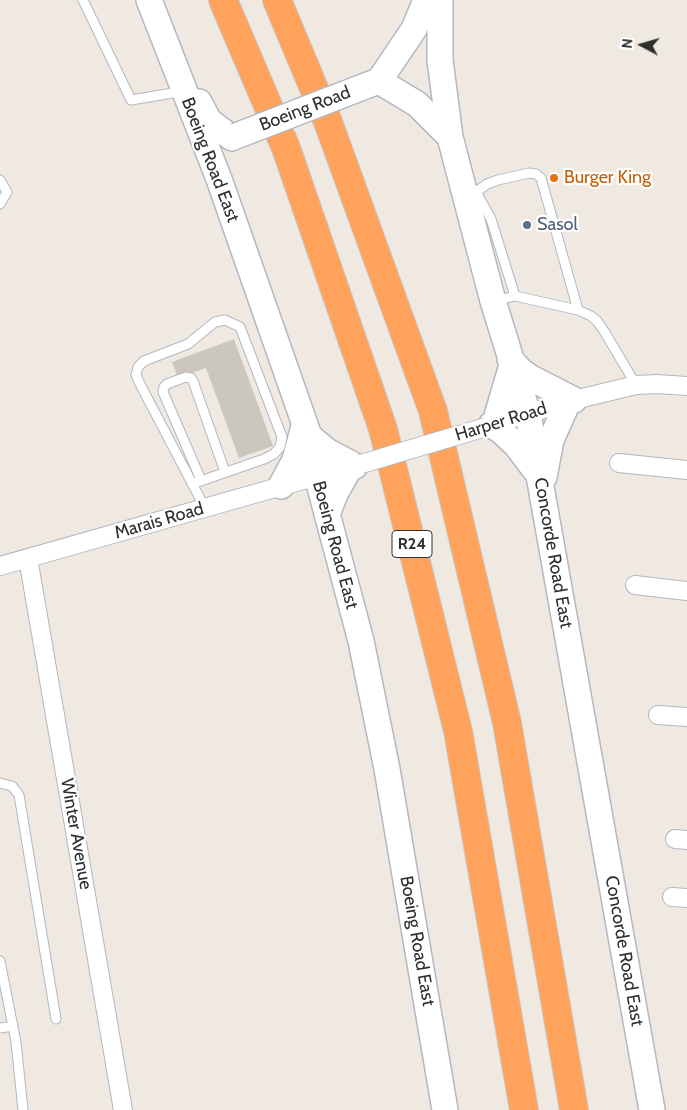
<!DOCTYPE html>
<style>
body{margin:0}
#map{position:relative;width:687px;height:1110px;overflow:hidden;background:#efe9e1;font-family:Cabin,sans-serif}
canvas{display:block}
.north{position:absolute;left:617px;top:20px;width:50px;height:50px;-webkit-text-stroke:4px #fff;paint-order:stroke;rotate:276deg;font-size:14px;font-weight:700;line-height:20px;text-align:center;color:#2e2e2e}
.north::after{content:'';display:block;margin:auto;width:18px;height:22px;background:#2e2e2e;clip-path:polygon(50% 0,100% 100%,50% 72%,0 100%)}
</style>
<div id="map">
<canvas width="687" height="1110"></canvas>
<div class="north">N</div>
</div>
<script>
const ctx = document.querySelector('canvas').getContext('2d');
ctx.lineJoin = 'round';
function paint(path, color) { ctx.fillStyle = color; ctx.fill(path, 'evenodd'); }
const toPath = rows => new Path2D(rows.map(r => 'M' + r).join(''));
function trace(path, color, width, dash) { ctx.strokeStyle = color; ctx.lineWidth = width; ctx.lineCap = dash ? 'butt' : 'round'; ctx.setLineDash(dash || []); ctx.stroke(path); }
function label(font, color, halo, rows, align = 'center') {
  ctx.font = font + ' Cabin,sans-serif'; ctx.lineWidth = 4.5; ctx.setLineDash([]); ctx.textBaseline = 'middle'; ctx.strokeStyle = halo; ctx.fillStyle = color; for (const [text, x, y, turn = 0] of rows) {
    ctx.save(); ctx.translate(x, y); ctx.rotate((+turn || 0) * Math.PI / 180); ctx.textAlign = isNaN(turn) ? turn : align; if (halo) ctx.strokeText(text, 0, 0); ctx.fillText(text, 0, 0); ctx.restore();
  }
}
paint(toPath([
 [234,339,273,446,239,458,206,368,178,378,172,362]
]), '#cbc7bf');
const lane = toPath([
 [83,0,131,100,184,91],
 [0,180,7,192,0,204],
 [471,188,476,192,491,219,515,296],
 [476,192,487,184,498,180,529,173,536,174,541,178,578,310],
 [495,301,515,296,578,310,591,316,597,321,604,331,636,385],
 [201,480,163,392,164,387,167,384,186,377,191,378,193,381,225,472],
 [192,484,264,459,274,454,280,447,282,437,240,327,225,320,215,322,188,344,144,361,138,367,136,375,140,384,205,508],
 [0,783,12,786,19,795,56,1019],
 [0,961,16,1042,23,1110],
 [0,1028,13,1026]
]);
const street = toPath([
 [486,426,574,400,636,385,657,384,687,386],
 [619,463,687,470],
 [28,558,123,1110],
 [0,566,356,465],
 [635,585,687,591],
 [658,715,687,717],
 [675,839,687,840],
 [672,897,687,898]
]);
const secondary = toPath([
 [149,0,219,179,309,436,317,476,361,641,387,769,445,1110],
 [440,0,440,60,450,137,493,301,528,414,652,1110],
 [379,81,417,104,450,137],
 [368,85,379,81,414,29,426,0],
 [199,102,209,121,232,138],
 [510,359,521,371,531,378,574,400],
 [495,423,512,365],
 [491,425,500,430,517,446,535,470],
 [309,436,327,451,355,466],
 [544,477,551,440,568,402],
 [281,486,295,460,304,426],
 [328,512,335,494,350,467]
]);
const highway = toPath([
 [223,0,286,148,383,429,458,731,524,1110],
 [277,0,328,122,433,411,507,723,574,1110]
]);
trace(lane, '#b4b7c1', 11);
trace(street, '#b4b7c1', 20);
trace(secondary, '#b4b7c1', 28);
trace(highway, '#c9c9c9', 30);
trace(lane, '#fff', 9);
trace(street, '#fff', 18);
trace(secondary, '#fff', 25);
trace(highway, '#ffa35c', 28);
const streetBridge = toPath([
 [361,464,486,427]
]);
const secondaryBridge = toPath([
 [236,136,368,85]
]);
trace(streetBridge, '#b4b7c1', 20, []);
trace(secondaryBridge, '#b4b7c1', 28, []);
trace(streetBridge, '#fff', 18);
trace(secondaryBridge, '#fff', 25);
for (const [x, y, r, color] of [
 [554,178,5,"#e8710a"],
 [527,225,5,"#5c6f8a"]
]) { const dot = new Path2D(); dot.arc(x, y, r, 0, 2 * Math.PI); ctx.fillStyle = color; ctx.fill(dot); trace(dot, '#fff', 2); }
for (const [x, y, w] of [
 [412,544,40]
]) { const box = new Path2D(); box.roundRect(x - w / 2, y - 13.5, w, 27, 4); ctx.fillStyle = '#fff'; ctx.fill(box); trace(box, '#2e2e2e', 1); }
label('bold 16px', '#2e2e2e', null, [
 ["R24",412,544]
]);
label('18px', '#2e2e2e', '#fff', [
 ["Boeing Road",305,109,-21],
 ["Boeing Road East",210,160,69],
 ["Harper Road",501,422,-17],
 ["Marais Road",159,521,-16],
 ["Boeing Road East",335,545,75],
 ["Concorde Road East",553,553,80],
 ["Winter Avenue",76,834,80],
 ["Boeing Road East",417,941,80],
 ["Concorde Road East",624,951,80]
]);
label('18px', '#c56008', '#fff', [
 ["Burger King",564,178]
], 'left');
label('18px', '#4e5e75', '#fff', [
 ["Sasol",537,225]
], 'left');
</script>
